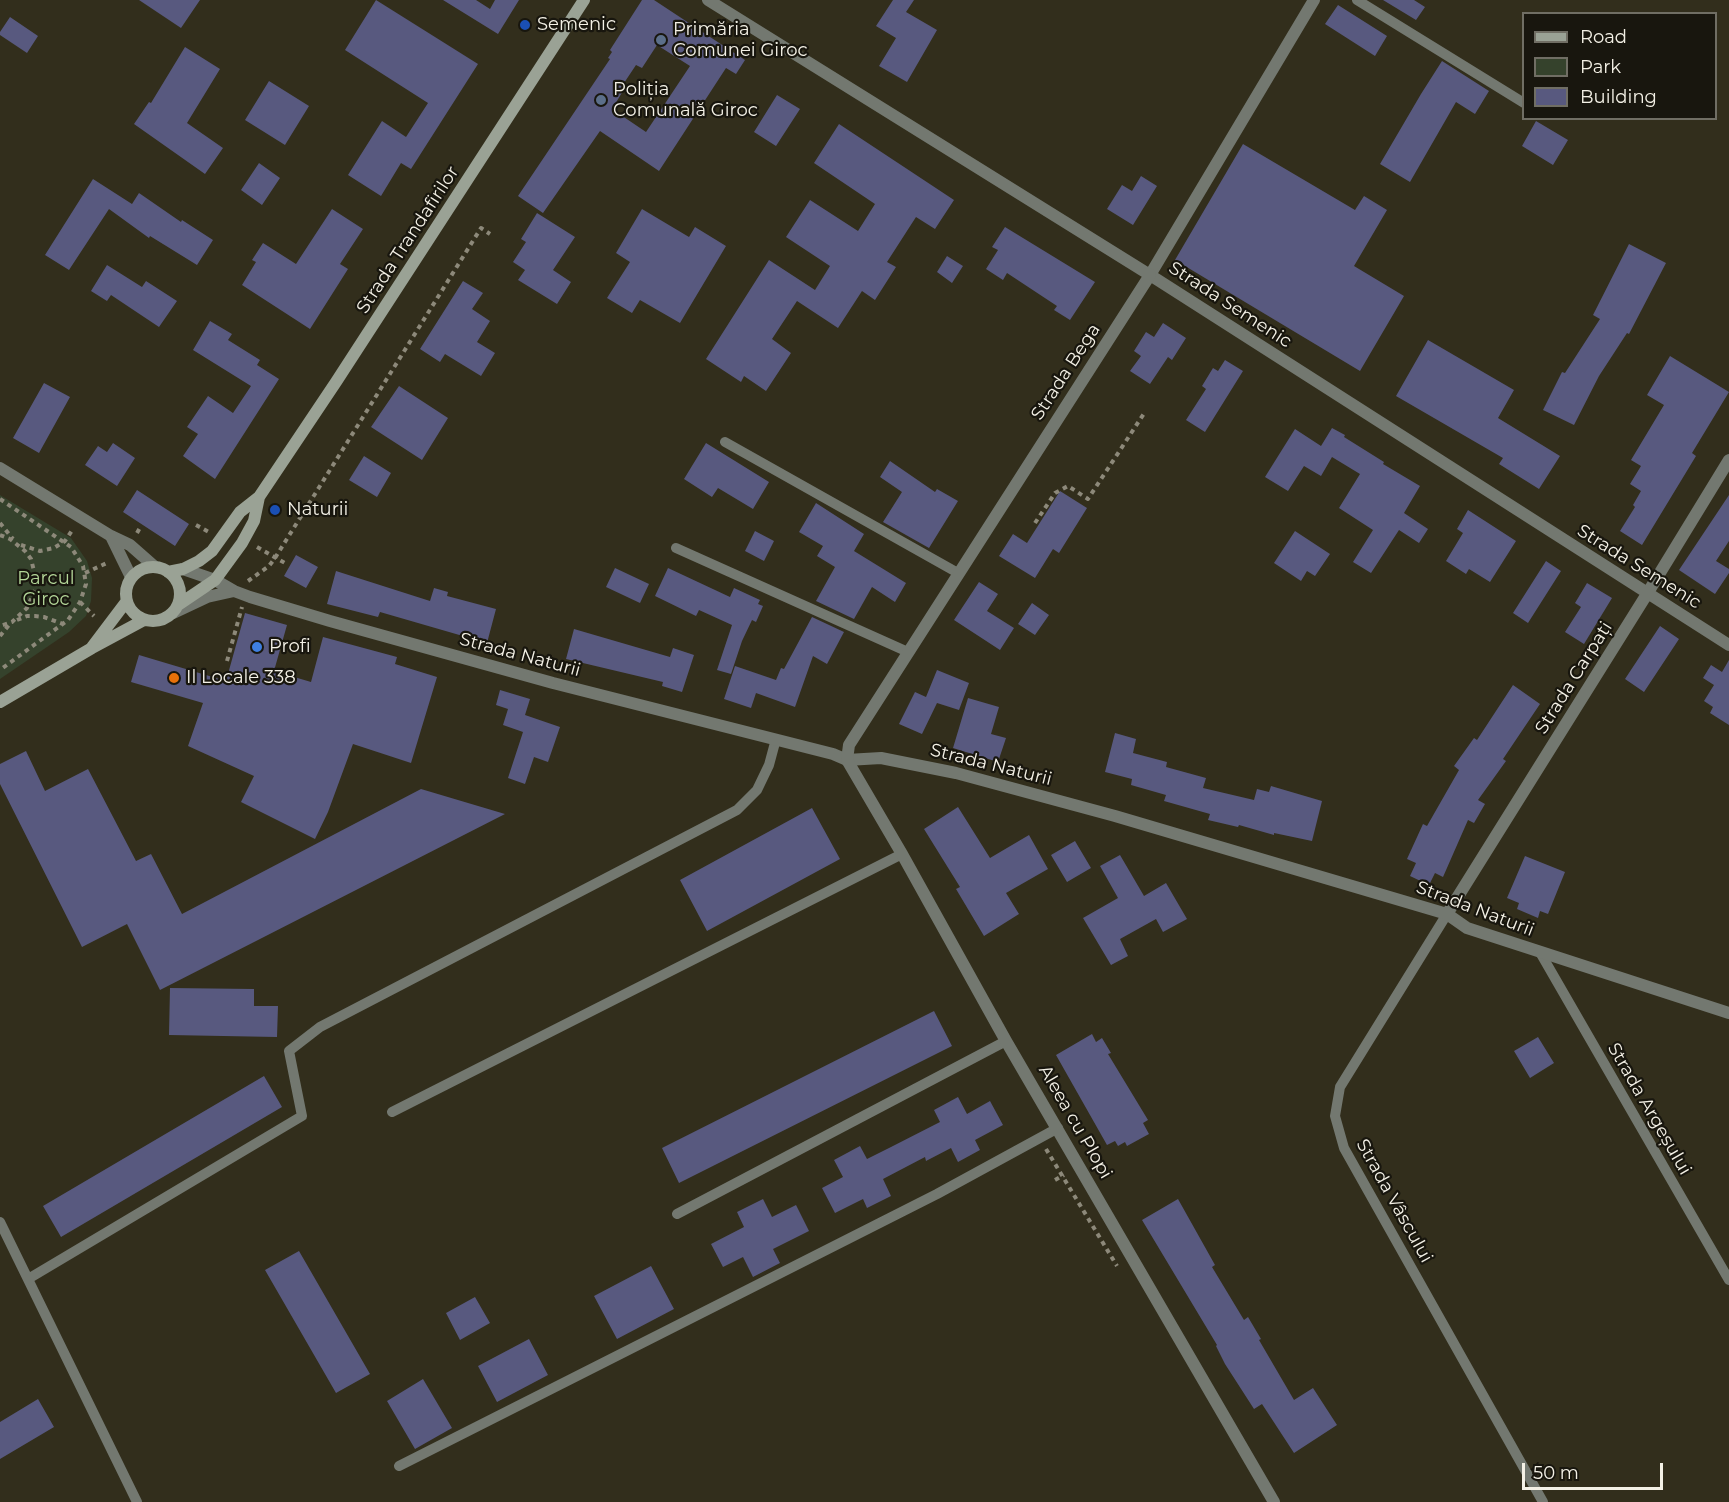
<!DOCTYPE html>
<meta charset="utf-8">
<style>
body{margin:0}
#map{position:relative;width:1729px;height:1502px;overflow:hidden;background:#322e1c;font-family:Montserrat,sans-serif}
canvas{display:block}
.legend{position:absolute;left:1522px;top:12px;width:195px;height:108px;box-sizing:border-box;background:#18160e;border:2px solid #706e64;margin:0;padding:8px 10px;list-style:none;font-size:18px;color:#f4f1e6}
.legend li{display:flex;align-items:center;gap:12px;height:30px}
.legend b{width:30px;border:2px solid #706e64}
.scale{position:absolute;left:1522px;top:1463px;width:141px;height:27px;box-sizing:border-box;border:3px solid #f4f1e6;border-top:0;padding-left:8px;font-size:18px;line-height:21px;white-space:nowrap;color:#f4f1e6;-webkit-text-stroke:4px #18160e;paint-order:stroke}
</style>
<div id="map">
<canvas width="1729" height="1502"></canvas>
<ul class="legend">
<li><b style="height:8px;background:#9aa295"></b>Road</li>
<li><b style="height:16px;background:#35422c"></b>Park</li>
<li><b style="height:16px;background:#58597f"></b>Building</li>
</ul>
<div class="scale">50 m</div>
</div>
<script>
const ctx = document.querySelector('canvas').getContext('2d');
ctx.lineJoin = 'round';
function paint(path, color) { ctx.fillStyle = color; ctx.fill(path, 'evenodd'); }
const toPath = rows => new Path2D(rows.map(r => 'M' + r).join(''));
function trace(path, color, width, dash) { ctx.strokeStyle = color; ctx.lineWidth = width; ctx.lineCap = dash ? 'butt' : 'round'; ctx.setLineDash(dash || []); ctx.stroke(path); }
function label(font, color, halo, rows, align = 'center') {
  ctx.font = font + ' Montserrat,sans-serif'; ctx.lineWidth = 4.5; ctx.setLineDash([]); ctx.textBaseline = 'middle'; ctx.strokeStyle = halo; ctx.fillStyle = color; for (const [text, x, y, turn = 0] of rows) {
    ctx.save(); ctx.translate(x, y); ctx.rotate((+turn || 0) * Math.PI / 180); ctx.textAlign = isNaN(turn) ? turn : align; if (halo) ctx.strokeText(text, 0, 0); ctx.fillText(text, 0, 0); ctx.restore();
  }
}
paint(toPath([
 [0,495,71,538,87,561,92,578,91,601,86,616,69,632,0,679]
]), '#35422c');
paint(toPath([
 [139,0,200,0,181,28],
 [376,0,478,64,411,169,401,163,381,196,348,175,382,121,406,137,428,103,345,50],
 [443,0,476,0,490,9,495,0,519,0,498,34],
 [642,0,654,0,745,60,736,74,726,68,659,171,600,131,543,213,518,196,610,59,608,58,612,52,610,50],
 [657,45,690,66,646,132,612,109,623,91,620,89,636,65,642,68],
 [893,0,914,0,906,12,937,30,907,82,879,66,896,38,876,26],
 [1383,0,1414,0,1425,7,1416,20],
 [1338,5,1387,36,1375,56,1325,24],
 [10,17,38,36,27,53,0,35,0,32],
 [185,47,220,69,187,123,223,148,205,174,134,124,149,102,151,103],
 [1442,61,1489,91,1475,114,1456,102,1410,182,1380,164,1421,94],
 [269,81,309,106,285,145,245,120],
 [777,95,800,109,776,146,754,132],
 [1536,121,1568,140,1553,165,1522,146],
 [839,124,954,200,935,229,916,217,887,262,896,267,875,300,862,291,838,328,797,301,772,339,791,353,766,391,744,376,741,382,706,359,769,260,815,290,830,266,786,237,810,200,858,231,875,204,814,163],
 [1243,144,1355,210,1364,196,1387,210,1354,266,1404,296,1360,371,1175,260],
 [259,163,280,178,262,205,241,190],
 [1141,176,1157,186,1133,225,1107,209,1122,185,1132,191],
 [93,179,132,204,139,193,181,222,182,220,213,240,197,265,150,236,149,238,109,209,69,270,45,255],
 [332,209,363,229,340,264,348,269,310,329,242,285,256,262,252,260,263,243,296,264],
 [642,209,689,237,695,227,726,246,680,323,640,300,632,313,607,298,630,262,616,253],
 [537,213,575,237,553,270,571,282,557,304,518,280,525,270,513,262,526,242,521,239],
 [1005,227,1095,282,1070,320,1054,310,1057,306,1007,273,1003,280,986,269,998,250,992,247],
 [1629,244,1666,263,1629,334,1627,333,1599,376,1574,425,1543,410,1562,372,1565,373,1600,319,1593,315],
 [947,256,963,266,952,283,937,272],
 [107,265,142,287,146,281,177,301,159,327,111,295,107,301,91,291],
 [463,281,483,293,472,309,490,321,477,342,495,353,481,376,445,354,440,362,420,349],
 [210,321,232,334,228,340,260,360,257,365,279,379,215,479,183,456,198,434,187,427,208,396,233,413,251,386,193,350],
 [1163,323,1186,338,1172,360,1168,357,1150,384,1130,371,1141,356,1134,351,1146,332,1154,337],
 [1428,340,1514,390,1498,418,1560,456,1539,489,1499,464,1503,458,1396,396],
 [1670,356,1729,392,1692,453,1696,456,1642,545,1620,531,1635,507,1633,505,1641,491,1630,484,1641,466,1631,460,1664,405,1647,395],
 [1225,360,1243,371,1205,432,1186,420,1206,389,1202,386,1213,368,1218,371],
 [44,383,70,397,39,453,13,438],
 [399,386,448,418,422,460,371,427],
 [1332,428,1345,435,1344,437,1384,462,1383,464,1420,486,1404,513,1428,529,1419,543,1399,530,1371,573,1353,562,1373,530,1339,508,1360,474,1332,457,1321,476,1304,466,1288,491,1265,477,1295,429,1321,446],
 [113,443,135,458,117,486,85,465,98,446,107,452],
 [706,443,769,482,753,509,718,488,712,497,684,479],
 [364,456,391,473,377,497,349,480],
 [890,461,935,492,937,489,958,501,929,548,883,522,902,492,880,477],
 [137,490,189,524,175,546,123,512],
 [1060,491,1087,508,1059,553,1053,549,1035,578,999,556,1013,534,1027,543],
 [1729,495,1729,541,1716,561,1729,569,1729,573,1715,594,1679,570],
 [816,503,864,534,854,551,906,583,895,602,872,587,854,619,816,601,835,567,817,556,823,546,799,532],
 [1468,510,1516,541,1490,582,1469,569,1466,574,1446,561,1463,533,1457,529],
 [755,531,774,541,764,561,745,551],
 [1295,531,1330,554,1315,576,1307,571,1301,581,1274,563],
 [296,555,318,567,306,588,284,576],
 [1546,561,1561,571,1528,623,1513,613],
 [615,568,649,584,640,603,606,587],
 [668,568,730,597,734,588,760,600,758,604,763,606,756,622,752,620,742,641,731,674,717,670,732,625,699,610,696,616,655,596],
 [336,571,430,601,434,588,448,592,447,596,496,609,487,643,380,612,378,617,327,604],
 [979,582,998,594,987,611,1014,628,1000,650,954,620],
 [1587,583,1612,598,1584,644,1565,632,1581,607,1575,603],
 [1032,603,1049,615,1035,635,1018,624],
 [245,613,287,625,274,671,311,682,323,637,397,657,395,664,437,677,411,763,353,744,328,812,315,839,241,802,254,776,188,746,203,703,131,682,139,655,226,681],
 [812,617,844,632,827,664,813,656,795,707,756,693,751,708,724,699,735,666,776,680,781,668,784,669],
 [1660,626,1679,639,1644,692,1625,679],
 [574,629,670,657,673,648,694,655,682,692,662,686,663,682,566,659],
 [1729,660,1729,725,1710,713,1713,707,1704,701,1714,685,1703,678,1711,665,1722,672],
 [937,670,969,683,959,710,937,703,922,734,899,724,915,692,926,697],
 [1513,685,1540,704,1503,759,1506,761,1478,800,1485,804,1474,823,1468,820,1443,877,1435,873,1429,885,1410,876,1416,863,1407,859,1423,824,1427,826,1459,770,1454,766,1474,738,1477,740],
 [500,690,530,699,525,715,560,727,548,762,534,757,525,784,508,778,523,732,503,725,508,709,496,705],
 [968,698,999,707,991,734,1006,738,998,762,953,748],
 [1115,733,1136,739,1133,753,1167,762,1166,767,1206,778,1203,788,1254,800,1257,789,1269,792,1271,786,1322,801,1312,841,1274,833,1274,835,1239,825,1238,827,1208,820,1210,814,1164,801,1166,795,1131,785,1132,779,1105,772],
 [26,751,45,791,88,769,136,861,151,854,182,914,421,789,505,814,160,990,127,924,82,947,0,784,0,764],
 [958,807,990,858,1029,835,1048,869,1006,893,1019,914,984,936,956,889,960,887,924,829],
 [812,808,840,859,707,931,680,880],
 [1075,841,1091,868,1067,882,1051,855],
 [1120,855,1144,896,1166,883,1187,919,1163,932,1156,919,1120,939,1128,956,1111,965,1083,918,1118,898,1100,866],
 [1525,856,1565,872,1548,914,1540,911,1538,918,1517,909,1519,903,1507,898],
 [170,988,254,989,254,1006,278,1006,277,1037,169,1035],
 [934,1011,952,1046,679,1183,662,1148],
 [1092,1034,1096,1042,1102,1038,1111,1053,1108,1054,1148,1120,1143,1123,1149,1134,1127,1146,1125,1142,1118,1146,1115,1141,1107,1145,1056,1055],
 [1538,1037,1554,1063,1530,1078,1514,1051],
 [264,1076,282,1107,61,1237,43,1206],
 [958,1097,967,1114,990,1101,1003,1125,975,1140,980,1150,958,1162,951,1148,926,1161,925,1157,883,1179,891,1196,867,1208,863,1199,835,1213,822,1188,843,1177,834,1160,860,1146,867,1159,891,1147,940,1122,934,1110],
 [763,1199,772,1217,796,1205,809,1231,773,1249,780,1263,753,1277,743,1257,723,1267,711,1244,744,1227,737,1212],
 [1178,1199,1215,1265,1212,1267,1244,1320,1248,1317,1261,1339,1259,1340,1294,1400,1313,1388,1337,1425,1294,1453,1262,1404,1254,1409,1225,1364,1216,1346,1217,1345,1142,1220],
 [299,1251,370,1374,336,1393,265,1270],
 [651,1266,674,1309,617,1339,594,1296],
 [475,1297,490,1323,460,1340,446,1313],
 [529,1339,548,1375,497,1402,478,1366],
 [423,1379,452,1428,415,1449,387,1401],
 [38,1399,54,1427,0,1459,0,1422]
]), '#58597f');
trace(toPath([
 [0,499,71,547,83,566,86,584,80,602,68,620,0,670],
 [0,523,13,539],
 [1035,523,1055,493,1068,486,1088,499,1145,412],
 [196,525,209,532],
 [137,533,141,526],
 [0,535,10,539,25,551,31,559,36,579,35,590,27,608,12,622,0,626],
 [21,545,40,551,54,548,65,541,73,529],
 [257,547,285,563],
 [85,573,109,562],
 [248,581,269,566,275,558,481,228,490,234],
 [80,602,94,616],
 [17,620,27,616,35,616,44,617,63,624],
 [0,636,9,625],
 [227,661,242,607],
 [1046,1149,1117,1266],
 [1055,1180,1064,1175]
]), '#8d897a', 4, [4.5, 4.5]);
trace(toPath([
 [1357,0,1524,103],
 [725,442,958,573],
 [676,548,908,652],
 [1447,914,1340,1087,1335,1116,1344,1148,1543,1502],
 [1541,954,1729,1280],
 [392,1112,902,854],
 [677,1214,1006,1041],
 [0,1222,137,1502],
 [28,1279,302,1116,289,1051,320,1027,737,810,757,790,769,765,776,739],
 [399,1466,937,1194,1058,1128]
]), '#737870', 10);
trace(toPath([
 [1314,0,1150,275,1729,645],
 [0,468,111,536,130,545,155,567],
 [111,536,131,577],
 [183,569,215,580,234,591,250,597,330,621,553,683,833,754,847,760,881,758,956,773,1115,816,1447,914,1467,928,1729,1013],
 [173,613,207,597,234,591],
 [1447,914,1647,594,1729,460]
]), '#737870', 12);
trace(toPath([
 [708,0,1150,275,849,745,847,760,902,854,1006,1041,1274,1502]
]), '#737870', 12);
trace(toPath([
 '126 594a27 27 0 1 1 54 0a27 27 0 1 1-54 0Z',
 [168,572,183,569,199,561,212,551,240,512,259,497,336,382,584,0],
 [178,605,215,580,242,543,254,521,259,497],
 [92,647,126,602],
 [0,702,92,648,144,620]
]), '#9aa295', 12);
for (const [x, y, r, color] of [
 [525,25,6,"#1a4fb4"],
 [661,40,6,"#5c6f8a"],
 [601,100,6,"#5c6f8a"],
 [275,510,6,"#1a4fb4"],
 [257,647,6,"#3f7fe0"],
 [174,678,6,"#e8710a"]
]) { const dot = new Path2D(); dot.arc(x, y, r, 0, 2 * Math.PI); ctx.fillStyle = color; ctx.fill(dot); trace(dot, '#18160e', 2); }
label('18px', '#f4f1e6', '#18160e', [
 ["Semenic",537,25],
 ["Primăria",673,30],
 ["Comunei Giroc",673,51],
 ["Poliția",613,90],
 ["Comunală Giroc",613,111],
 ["Naturii",287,510],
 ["Profi",269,647],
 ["Il Locale 338",186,678]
], 'left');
label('18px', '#f4f1e6', '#18160e', [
 ["Strada Trandafirilor",408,240,-57],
 ["Strada Semenic",1230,305,33],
 ["Strada Bega",1066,372,-57],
 ["Strada Semenic",1639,567,32],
 ["Strada Naturii",520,655,15],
 ["Strada Carpați",1574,678,-58],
 ["Strada Naturii",991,765,14],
 ["Strada Naturii",1475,909,21],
 ["Strada Argeșului",1649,1109,60],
 ["Aleea cu Plopi",1075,1122,60],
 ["Strada Vâscului",1394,1201,61]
]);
label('18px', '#b4d799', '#18160e', [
 ["Parcul",46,579],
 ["Giroc",46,600]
]);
</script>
